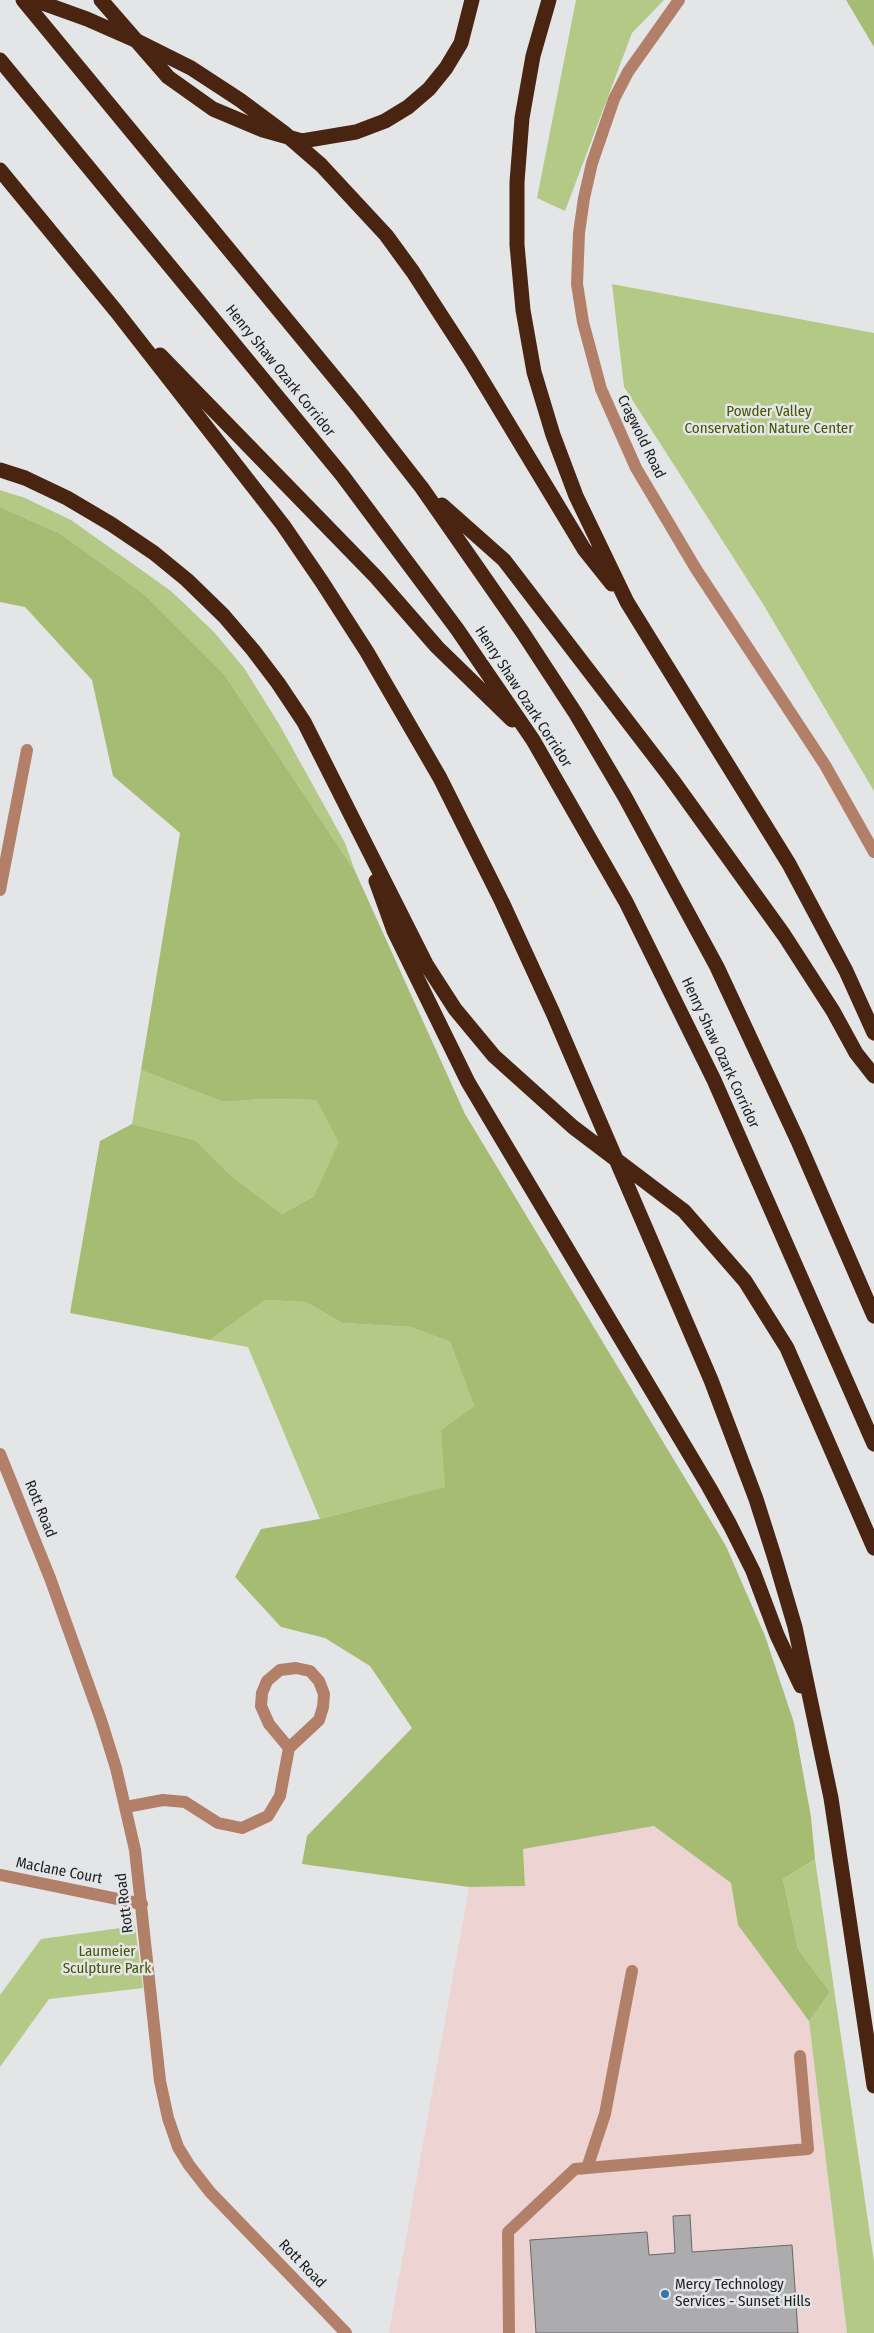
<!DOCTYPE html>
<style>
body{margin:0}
canvas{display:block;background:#e3e5e7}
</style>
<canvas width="874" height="2333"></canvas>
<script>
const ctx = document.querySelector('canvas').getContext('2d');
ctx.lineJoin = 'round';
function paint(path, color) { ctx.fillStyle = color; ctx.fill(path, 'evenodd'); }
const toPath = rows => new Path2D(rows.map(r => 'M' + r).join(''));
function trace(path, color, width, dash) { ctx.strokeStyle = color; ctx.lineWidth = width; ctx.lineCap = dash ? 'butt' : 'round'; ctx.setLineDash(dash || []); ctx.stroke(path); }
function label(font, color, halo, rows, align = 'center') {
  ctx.font = font + ' "Fira Sans Condensed",sans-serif'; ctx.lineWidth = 5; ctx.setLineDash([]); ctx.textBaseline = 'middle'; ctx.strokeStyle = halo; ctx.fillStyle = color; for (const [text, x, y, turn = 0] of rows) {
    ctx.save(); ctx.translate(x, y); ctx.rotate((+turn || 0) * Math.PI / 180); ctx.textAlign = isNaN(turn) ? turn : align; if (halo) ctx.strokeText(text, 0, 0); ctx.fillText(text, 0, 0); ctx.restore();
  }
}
paint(toPath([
 [654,1826,731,1883,738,1925,809,2021,847,2333,389,2333,469,1887,525,1886,523,1849]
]), '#eed3d3');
paint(toPath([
 [576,0,664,0,632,33,565,211,537,198],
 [612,284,874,333,874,791,763,604,624,387],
 [0,490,25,498,71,520,171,591,214,632,244,668,279,724,345,843,355,871,224,674,145,595,61,534,0,507],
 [141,1070,223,1102,262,1099,316,1100,340,1142,314,1196,282,1214,234,1178,195,1140,132,1124],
 [265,1300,306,1302,342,1323,411,1327,450,1342,474,1406,441,1430,446,1487,320,1519,248,1347,210,1340],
 [815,1859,874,2262,874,2333,847,2333,809,2021,830,1992,798,1949,783,1879],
 [135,1926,143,1988,49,1999,0,2067,0,1995,41,1939]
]), '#b5c987');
paint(toPath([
 [846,0,874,0,874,47],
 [0,507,61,534,145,595,224,674,355,871,465,1114,726,1546,765,1636,794,1723,811,1817,815,1859,783,1879,798,1949,830,1992,809,2021,738,1925,731,1883,654,1826,523,1849,525,1886,469,1887,302,1864,307,1836,412,1728,370,1666,325,1638,281,1627,235,1577,261,1529,320,1519,445,1487,441,1430,474,1406,450,1342,411,1327,342,1323,306,1302,265,1300,210,1340,70,1313,100,1141,132,1124,195,1140,234,1178,282,1214,314,1196,339,1142,316,1100,262,1099,223,1102,141,1070,180,833,113,776,92,680,25,607,0,602]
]), '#a7bc73');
const building = toPath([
 [690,2215,692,2252,792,2245,798,2333,536,2333,530,2240,647,2232,649,2255,675,2253,673,2216,690,2215]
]);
paint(building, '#acabad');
trace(building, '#686769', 1);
trace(toPath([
 [679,0,628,72,614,99,592,163,584,198,579,233,577,284,583,322,601,389,636,468,696,569,825,765,874,852],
 [0,890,27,750],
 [0,1454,50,1578,101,1720,116,1768,135,1850,160,2081,168,2118,178,2147,189,2165,210,2192,346,2333],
 [126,1807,163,1800,185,1802,218,1823,242,1828,268,1816,280,1796,289,1748,319,1720,323,1707,324,1694,319,1681,310,1671,296,1668,280,1670,267,1681,262,1693,261,1706,269,1724,289,1748],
 [0,1875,142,1904],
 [587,2168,808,2149,800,2056],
 [509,2333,508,2232,575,2169,587,2168,605,2114,632,1971]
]), '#b28068', 12);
trace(toPath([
 [23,0,358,406,422,488,523,633,576,714,625,797,717,967,798,1141,874,1316],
 [34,0,87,19,137,41,191,68,240,100,283,132,321,165,386,235,413,272,470,360,584,549,612,584],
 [101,0,168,77,213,109,263,130,302,141,356,132,385,121,408,107,429,89,446,68,461,43,472,0],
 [549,0,533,56,522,118,517,182,517,245,523,310,534,372,553,435,576,496,627,602,789,864,846,971,874,1033],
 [0,60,342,475,457,629,533,740,626,902,714,1080,874,1444],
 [0,170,116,311,283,525,322,582,367,652,440,778,502,902,553,1013,711,1380,756,1499,775,1559,795,1627,831,1798,874,2086],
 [160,355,376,577,437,647,512,720],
 [0,470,25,478,67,498,111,524,154,553,187,580,224,616,253,650,278,683,304,722,426,964,455,1009,494,1056,573,1127,684,1211,745,1281,787,1348,874,1548],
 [442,505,504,560,671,778,784,935,833,1011,856,1053,874,1076],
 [376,881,394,931,468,1082,709,1487,730,1525,753,1571,777,1635,801,1686]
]), '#492511', 15);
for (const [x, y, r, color] of [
 [665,2294,5,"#3277ac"]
]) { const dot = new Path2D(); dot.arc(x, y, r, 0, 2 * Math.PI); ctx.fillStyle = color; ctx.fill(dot); trace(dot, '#e3e5e7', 2); }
label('15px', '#212122', '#e3e5e7', [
 ["Henry Shaw Ozark Corridor",280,371,51],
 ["Cragwold Road",641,437,64],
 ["Henry Shaw Ozark Corridor",523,697,57],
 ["Henry Shaw Ozark Corridor",720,1053,65],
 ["Rott Road",40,1509,68],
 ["Maclane Court",59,1871,11],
 ["Rott Road",125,1903,-97],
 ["Rott Road",302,2264,46]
]);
label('15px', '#455600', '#e3e5e7', [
 ["Powder Valley",769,412],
 ["Conservation Nature Center",769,429],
 ["Laumeier",107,1952],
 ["Sculpture Park",107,1969]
]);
label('15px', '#212122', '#e3e5e7', [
 ["Mercy Technology",675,2285],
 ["Services - Sunset Hills",675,2302]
], 'left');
</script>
